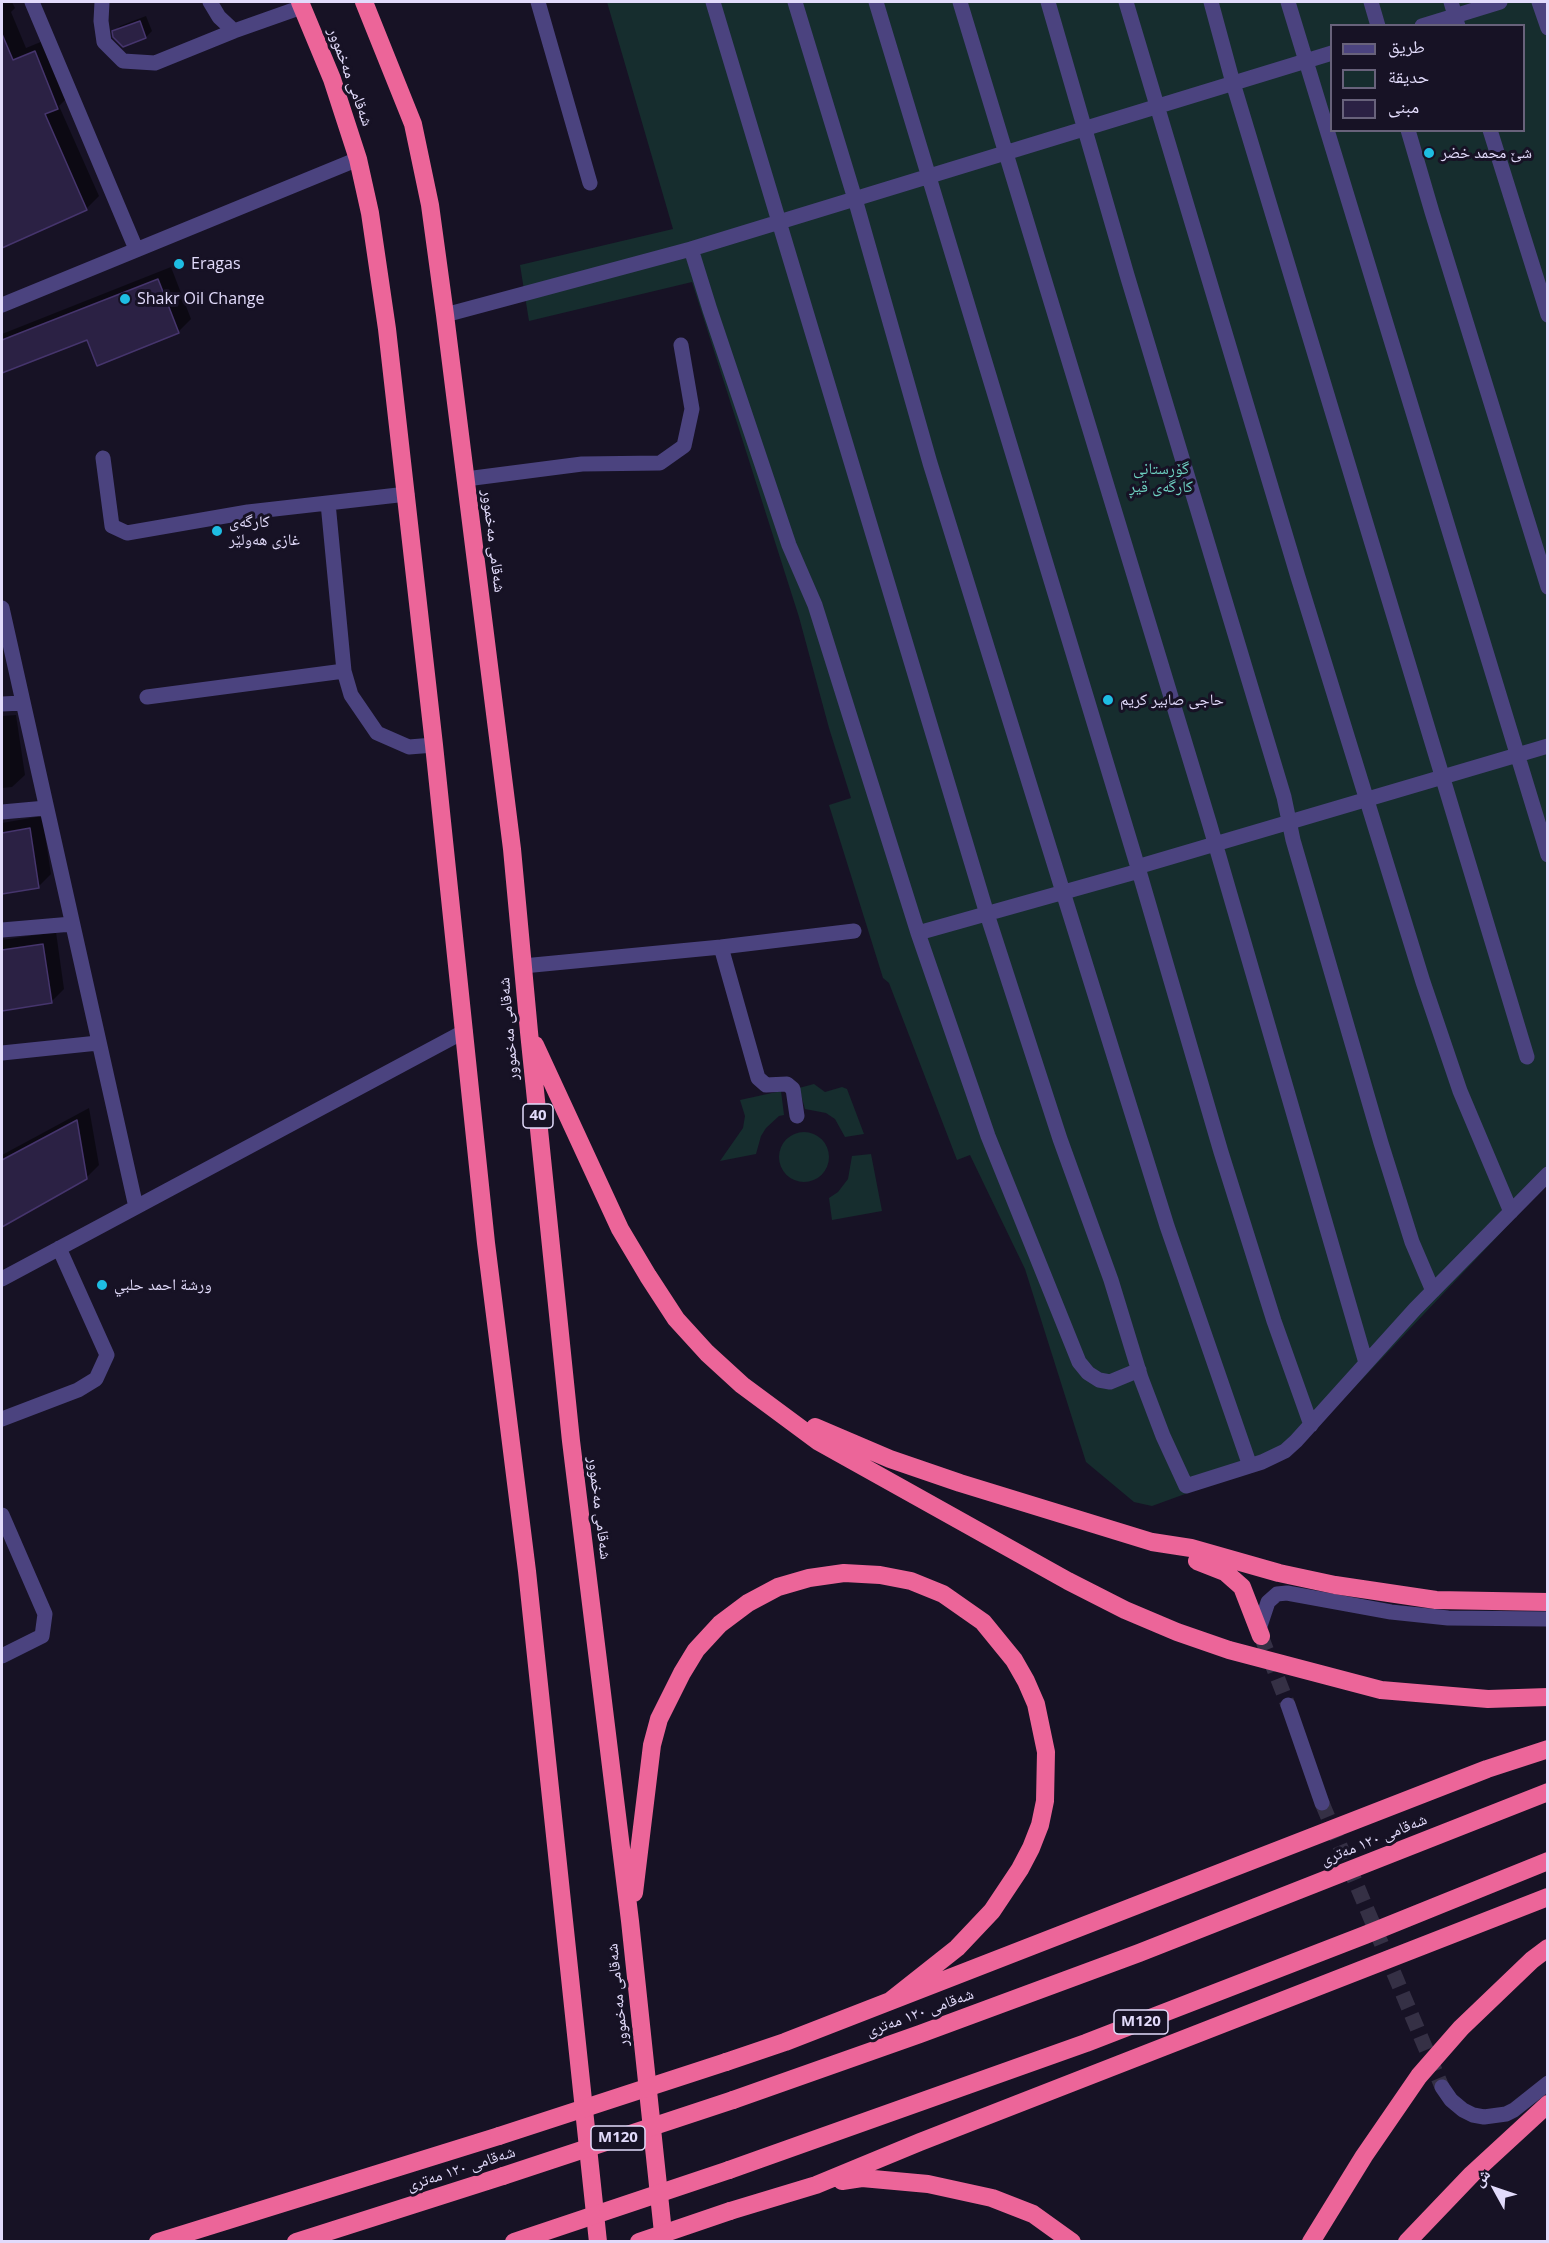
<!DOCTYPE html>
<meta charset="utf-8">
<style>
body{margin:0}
#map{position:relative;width:1549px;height:2243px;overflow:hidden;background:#171225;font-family:"Open Sans","Noto Naskh Arabic",sans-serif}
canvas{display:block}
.frame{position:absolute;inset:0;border:3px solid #e2dbfb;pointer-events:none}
.legend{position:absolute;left:1330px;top:24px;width:195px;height:108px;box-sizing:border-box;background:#171225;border:2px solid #68627b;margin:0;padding:8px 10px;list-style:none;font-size:18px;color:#e2dbfb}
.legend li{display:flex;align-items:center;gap:12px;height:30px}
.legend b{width:30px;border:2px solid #68627b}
.north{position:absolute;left:1465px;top:2159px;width:60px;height:60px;-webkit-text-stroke:4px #171225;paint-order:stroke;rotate:310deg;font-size:16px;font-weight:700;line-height:24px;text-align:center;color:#e2dbfb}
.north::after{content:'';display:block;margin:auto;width:21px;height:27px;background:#e2dbfb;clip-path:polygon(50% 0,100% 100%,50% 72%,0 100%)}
</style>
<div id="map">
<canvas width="1549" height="2243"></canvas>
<div class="frame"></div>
<ul class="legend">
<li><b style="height:8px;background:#4b437f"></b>طريق</li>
<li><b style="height:16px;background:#162d2e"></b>حديقة</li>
<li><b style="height:16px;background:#2b2144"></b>مبنى</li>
</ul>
<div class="north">ش</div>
</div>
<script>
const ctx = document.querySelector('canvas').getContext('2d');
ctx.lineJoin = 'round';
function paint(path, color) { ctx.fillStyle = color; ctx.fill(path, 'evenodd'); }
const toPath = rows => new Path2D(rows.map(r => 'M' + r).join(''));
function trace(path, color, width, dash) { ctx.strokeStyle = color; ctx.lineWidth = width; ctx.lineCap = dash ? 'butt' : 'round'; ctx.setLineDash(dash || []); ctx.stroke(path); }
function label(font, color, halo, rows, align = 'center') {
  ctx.font = font + ' "Open Sans","Noto Naskh Arabic",sans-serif'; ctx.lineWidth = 6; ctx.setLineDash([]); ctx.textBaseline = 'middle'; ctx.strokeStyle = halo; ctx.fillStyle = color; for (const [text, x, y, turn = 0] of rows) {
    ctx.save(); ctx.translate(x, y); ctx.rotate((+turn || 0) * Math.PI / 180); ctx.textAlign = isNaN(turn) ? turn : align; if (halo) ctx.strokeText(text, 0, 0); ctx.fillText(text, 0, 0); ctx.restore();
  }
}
paint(toPath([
 [607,2,1547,2,1547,1184,1298,1447,1284,1458,1152,1506,1134,1502,1086,1462,1025,1269,970,1155,957,1160,889,983,883,978,829,805,851,798,829,728,799,617,692,282,529,321,520,265,673,229],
 [1332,26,1524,26,1524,130,1332,130],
 [814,1084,825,1092,842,1087,847,1089,864,1134,845,1137,835,1119,826,1113,805,1109,799,1088],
 [781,1091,784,1115,779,1116,766,1128,761,1136,756,1154,720,1161,743,1128,745,1116,740,1100],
 '779 1157a25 25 0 1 1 50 0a25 25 0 1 1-50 0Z',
 [871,1154,882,1211,832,1220,829,1198,838,1192,848,1179,852,1156]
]), '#162d2e');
paint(toPath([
 [2,2,12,2,15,8,11,12,26,48,48,39,70,95,59,106,99,196,86,209,2,246],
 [146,16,152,31,146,37,114,32,120,26],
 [171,267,191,319,178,332,88,338,2,372,2,334],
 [16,715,25,775,12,787,2,788,2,716],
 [42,816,51,874,38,887,2,893,2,823],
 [56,932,64,989,51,1002,2,1010,2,940],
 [89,1108,99,1165,86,1178,2,1225,2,1155]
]), '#0007');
const building = toPath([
 [140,21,146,38,123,47,113,37,112,31,140,21],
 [2,34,13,60,35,51,58,109,45,114,87,210,2,248,2,34],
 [158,279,179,333,97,366,87,340,2,373,2,340,158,279],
 [30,828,39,888,2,894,2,833,30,828],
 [43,944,52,1003,2,1011,2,950,43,944],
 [77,1120,87,1179,2,1227,2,1160,77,1120]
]);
paint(building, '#2b2144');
trace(building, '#46356d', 1.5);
trace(toPath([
 [1261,1636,1288,1705],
 [1322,1803,1442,2087]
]), '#353045', 15, [15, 8]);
trace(toPath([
 [32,2,136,249],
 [102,2,101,21,104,42,123,61,155,63,234,31],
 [210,2,219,17,234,31,302,7],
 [538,2,590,183],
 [713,2,987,914,1060,1139,1111,1280,1141,1378,1163,1436,1186,1486,1262,1462,1285,1451,1296,1441,1415,1309,1548,1174],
 [795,2,855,199,930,463,1063,892,1167,1226,1250,1466],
 [876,2,1139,871,1221,1152,1274,1321,1311,1425],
 [960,2,1209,822,1366,1363],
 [1048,2,1127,275,1284,797,1293,840,1381,1143,1412,1242,1433,1291],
 [1126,2,1298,577,1423,982,1460,1091,1511,1212],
 [1211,2,1233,83,1527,1057],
 [1288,2,1548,855],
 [1371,2,1378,26],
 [1451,2,1458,26],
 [1539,2,1548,28],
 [1422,26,1500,2],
 [1408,130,1432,212,1548,587],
 [1490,130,1548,315],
 [691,249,710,310,789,545,815,605,918,933,988,1136,1079,1362,1088,1373,1099,1380,1110,1382,1139,1370],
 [2,305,358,159],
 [445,315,691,249,1332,53],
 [103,458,112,526,127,533,248,512,407,494],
 [466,479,582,464,660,463,684,446,692,409,681,345],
 [328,503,344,671,351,695,377,733,409,747,434,745],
 [2,608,136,1207],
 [147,697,344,671],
 [2,704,22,703],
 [2,812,46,808],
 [1137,867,1548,746],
 [2,930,72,924],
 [918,933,1139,871],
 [721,947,758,1078,766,1085,787,1084,793,1089,797,1116],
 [523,966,721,947,854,931],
 [2,1053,98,1043],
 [2,1279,465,1031],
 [2,1419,78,1390,96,1379,107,1355,59,1248],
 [2,1515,45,1614,42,1636,2,1656],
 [1259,1629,1268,1602,1277,1594,1287,1593,1391,1612,1448,1618,1548,1619],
 [1288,1705,1322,1803],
 [1442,2087,1451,2100,1463,2110,1473,2115,1484,2117,1506,2114,1514,2110,1548,2083]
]), '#4b437f', 15);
trace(toPath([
 [300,2,332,79,358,159,370,213,387,329,434,745,486,1243,527,1571,598,2242],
 [364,2,413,124,430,205,445,315,512,849,529,1032,571,1441,630,1921,664,2242],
 [535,1045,620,1229,648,1276,676,1319,707,1353,742,1385,819,1442,1068,1581,1125,1610,1177,1632,1229,1650,1381,1690,1488,1699,1548,1697],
 [815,1427,890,1459,960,1483,1152,1542,1191,1548,1279,1573,1335,1585,1436,1600,1548,1602],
 [1197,1561,1225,1572,1242,1587,1261,1636],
 [634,1893,652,1745,659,1719,682,1673,696,1650,720,1624,748,1603,778,1587,809,1578,844,1573,880,1575,911,1581,943,1594,983,1622,1014,1660,1026,1681,1036,1704,1046,1752,1045,1801,1040,1825,1031,1848,1020,1869,992,1911,957,1948,890,2001],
 [726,2062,785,2042,1487,1769,1548,1749],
 [733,2100,920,2034,1139,1953,1548,1792],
 [729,2170,1086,2043,1365,1935,1548,1861],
 [842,2181,862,2178,928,2184,992,2198,1033,2214,1072,2242],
 [730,2211,816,2185,920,2142,1548,1897],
 [158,2242,499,2136],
 [296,2242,503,2176],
 [1311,2242,1364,2156,1419,2076,1461,2028,1532,1960,1548,1948],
 [1407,2242,1472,2174,1548,2104]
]), '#ec6599', 18);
trace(toPath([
 [499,2136,726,2062],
 [503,2176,733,2100],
 [514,2242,729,2170],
 [639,2242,730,2211]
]), '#ec6599', 18);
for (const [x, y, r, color] of [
 [1429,153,6,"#1ebde3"],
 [179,264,6,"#1ebde3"],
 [125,299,6,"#1ebde3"],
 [217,531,6,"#1ebde3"],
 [1108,700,6,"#1ebde3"],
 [102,1285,6,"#1ebde3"]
]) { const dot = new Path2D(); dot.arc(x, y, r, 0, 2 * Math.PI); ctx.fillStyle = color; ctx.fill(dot); trace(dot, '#171225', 2); }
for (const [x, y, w] of [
 [538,1116,30],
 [1141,2022,54],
 [618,2138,54]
]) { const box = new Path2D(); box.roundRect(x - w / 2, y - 12, w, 24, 4.5); ctx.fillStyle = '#171225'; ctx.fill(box); trace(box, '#e2dbfb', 1.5); }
label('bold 15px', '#e2dbfb', null, [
 ["40",538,1116],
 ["M120",1141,2022],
 ["M120",618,2138]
]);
label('16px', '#e2dbfb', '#171225', [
 ["شەقامی مەخموور",350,77,70],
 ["شەقامی مەخموور",493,541,83],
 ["شەقامی مەخموور",509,1029,-95],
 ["شەقامی مەخموور",599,1508,83],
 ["شەقامی ١٢٠ مەتری",1374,1840,-22],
 ["شەقامی مەخموور",618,1995,-96],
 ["شەقامی ١٢٠ مەتری",920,2013,-20],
 ["شەقامی ١٢٠ مەتری",461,2169,-18]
]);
label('16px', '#e2dbfb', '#171225', [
 ["شێ محمد خضر",1441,153],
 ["Eragas",191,264],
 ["Shakr Oil Change",137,299],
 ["کارگەی",229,522],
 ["غازی هەولێر",229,540],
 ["حاجی صابیر کریم",1120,700],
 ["ورشة احمد حلبي",114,1285]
], 'left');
label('16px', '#6fd3c3', '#171225', [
 ["گۆڕستانی",1161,469],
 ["کارگەی قیڕ",1161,487]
]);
</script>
